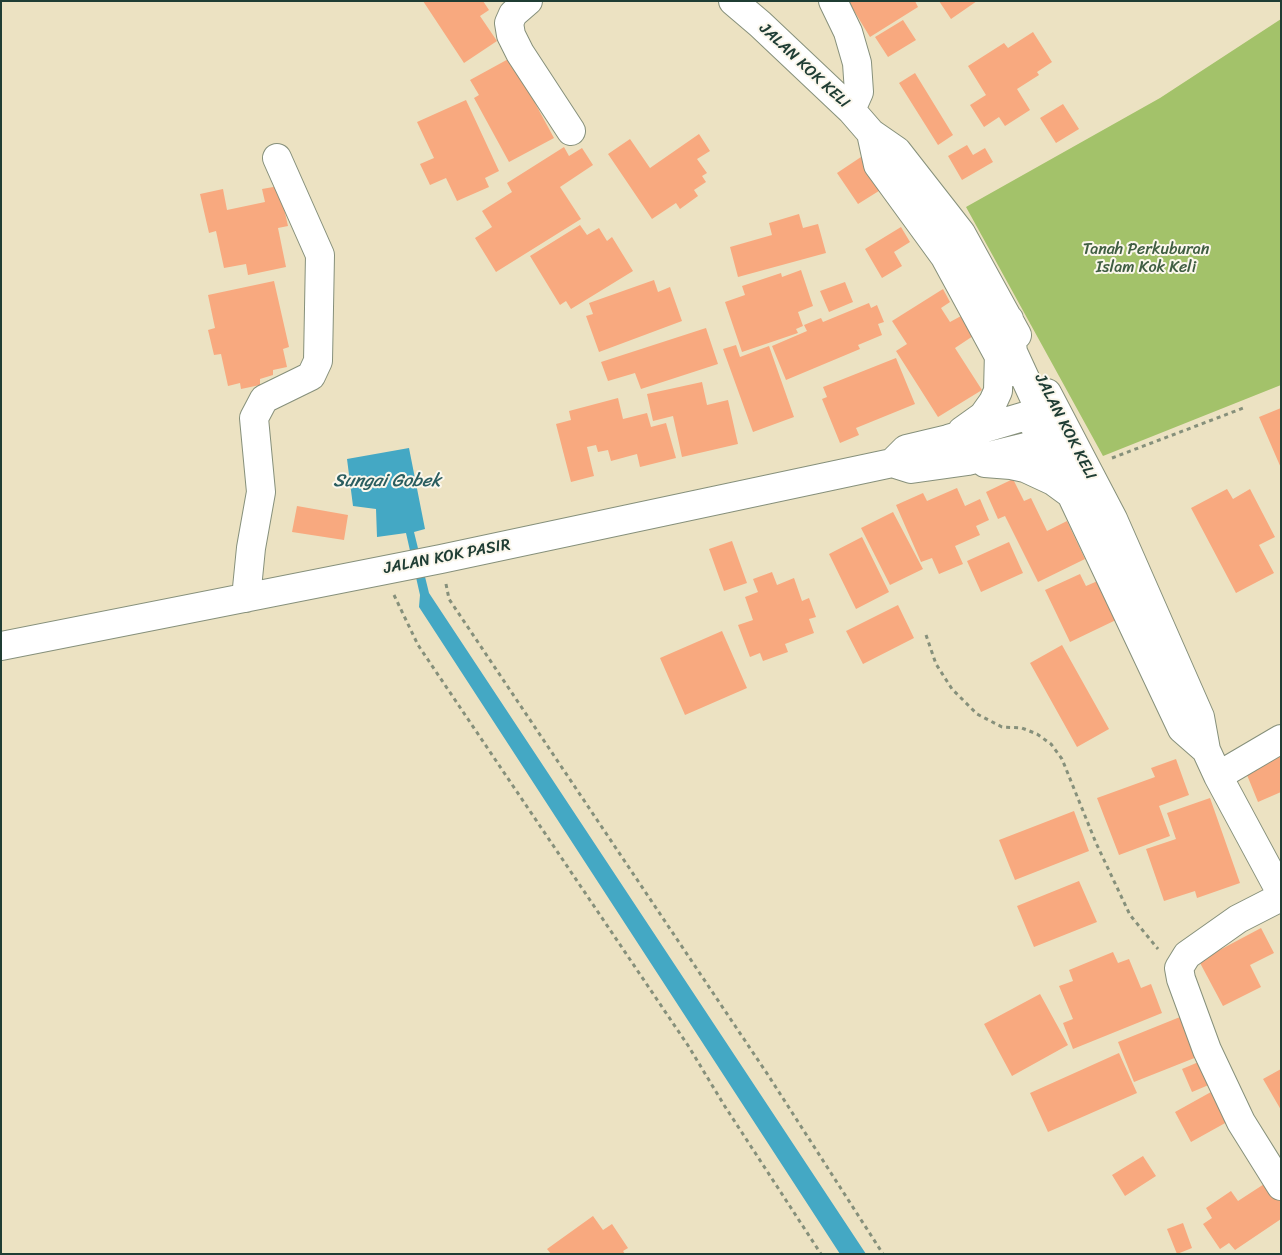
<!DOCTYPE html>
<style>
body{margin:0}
#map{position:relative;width:1282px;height:1255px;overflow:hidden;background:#ece2c2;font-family:Sriracha,sans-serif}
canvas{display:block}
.frame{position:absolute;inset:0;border:2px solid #1f3d34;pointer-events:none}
</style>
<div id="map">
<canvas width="1282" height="1255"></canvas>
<div class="frame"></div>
</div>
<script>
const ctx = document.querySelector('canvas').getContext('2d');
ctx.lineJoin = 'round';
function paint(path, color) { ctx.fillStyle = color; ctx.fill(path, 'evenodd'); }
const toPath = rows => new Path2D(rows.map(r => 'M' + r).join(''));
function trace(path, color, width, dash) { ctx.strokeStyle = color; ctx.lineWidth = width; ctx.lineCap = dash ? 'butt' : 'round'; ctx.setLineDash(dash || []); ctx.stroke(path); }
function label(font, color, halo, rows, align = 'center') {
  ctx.font = font + ' Sriracha,sans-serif'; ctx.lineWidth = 4; ctx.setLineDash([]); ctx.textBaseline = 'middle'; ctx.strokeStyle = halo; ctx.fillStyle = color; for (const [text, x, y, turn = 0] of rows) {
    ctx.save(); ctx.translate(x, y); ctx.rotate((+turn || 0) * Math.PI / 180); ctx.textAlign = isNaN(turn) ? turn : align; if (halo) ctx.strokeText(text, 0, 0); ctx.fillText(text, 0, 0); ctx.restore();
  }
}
paint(toPath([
 [1281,19,1281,385,1103,456,966,207,1160,98]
]), '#a3c26a');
paint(toPath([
 [409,448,425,529,414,532,429,593,866,1254,840,1254,419,607,420,595,406,533,377,537,376,509,353,506,347,459]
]), '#44a8c4');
paint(toPath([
 [423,1,483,1,489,10,480,16,497,41,464,63],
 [848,1,915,1,918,7,870,37],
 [939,1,977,1,951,19],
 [903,20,916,40,888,57,875,37],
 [1033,32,1052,62,1037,72,1039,75,1017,89,1030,110,1005,126,999,117,984,127,970,105,986,95,968,66,1004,43,1008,48],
 [512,57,540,100,535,103,554,138,509,162,474,98,479,95,470,80],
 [915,73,953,135,938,145,899,83],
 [466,100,499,171,485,178,489,187,457,201,446,178,430,185,420,164,434,158,417,122],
 [1063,104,1079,129,1056,143,1040,118],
 [699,134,710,151,697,159,707,173,702,176,706,182,694,190,698,196,680,209,676,203,652,219,608,154,630,139,650,168],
 [967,145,973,155,985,148,993,162,962,180,948,156],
 [564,147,569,156,582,148,593,165,560,187,581,219,496,272,475,238,492,227,482,211,512,192,507,183],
 [861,157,882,189,858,204,837,173],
 [279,186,288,226,278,228,286,267,248,275,246,264,224,268,216,231,209,233,200,194,223,189,227,210,265,202,262,189],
 [799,214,803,228,818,224,826,253,738,277,730,247,772,235,769,223],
 [580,225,587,235,599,228,607,241,612,237,633,271,571,309,566,301,560,305,530,256],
 [901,227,910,242,894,252,902,266,882,278,865,249],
 [801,270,813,306,798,312,803,326,796,329,798,333,742,352,725,302,745,295,742,286,781,273,782,277],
 [654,280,658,292,670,287,682,321,599,352,586,316,593,314,589,303],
 [274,281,289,347,283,349,287,367,273,370,273,375,260,379,260,385,241,389,240,383,228,386,221,354,214,355,208,330,215,328,208,295],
 [845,282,853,302,829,312,820,291],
 [943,289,950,302,941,308,950,322,961,316,973,336,955,348,982,390,938,417,896,351,907,344,892,321],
 [869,303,871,308,877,305,884,322,878,324,882,335,858,345,860,349,786,380,772,346,807,331,804,325,821,318,823,322],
 [706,328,718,364,641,389,635,373,608,381,601,362],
 [736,345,740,357,769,346,794,417,753,432,723,349],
 [896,358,915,404,856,428,859,435,840,443,822,399,827,397,823,387],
 [702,382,707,405,728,400,738,444,682,457,673,416,653,421,647,394],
 [618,398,623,419,647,413,651,427,666,423,676,458,640,467,637,454,611,461,608,450,598,452,596,445,587,447,594,476,571,482,556,424,571,420,569,411],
 [1281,408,1281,468,1259,417],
 [1013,479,1024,501,1031,498,1047,531,1067,521,1085,559,1038,582,1005,516,998,519,986,492],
 [957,488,965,506,980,499,989,520,976,526,980,535,955,546,963,564,939,574,932,558,921,562,896,505,923,493,927,501],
 [1227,489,1233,499,1250,489,1275,537,1259,545,1274,573,1236,593,1191,508],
 [297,506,348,515,344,540,292,532],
 [893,512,923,569,890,585,861,528],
 [862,537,889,592,856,609,829,554],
 [732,541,747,583,724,591,709,549],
 [1009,542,1023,573,981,592,967,561],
 [772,572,777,585,794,578,802,601,809,598,816,617,809,619,814,633,785,644,788,652,763,661,760,653,750,657,738,625,753,620,745,597,758,592,753,579],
 [1080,574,1086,586,1100,580,1118,619,1070,642,1045,590],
 [898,605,914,638,863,664,846,631],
 [722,631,747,688,685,715,660,658],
 [1062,645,1109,729,1077,747,1030,663],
 [1281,750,1281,792,1258,802,1247,775],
 [1176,759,1189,795,1159,806,1170,836,1119,855,1097,798,1155,777,1151,768],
 [1210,798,1240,883,1197,898,1195,891,1164,901,1146,849,1176,839,1167,813],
 [1074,811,1089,851,1015,880,999,840],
 [1079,881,1097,922,1034,947,1017,906],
 [1261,928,1274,953,1250,965,1261,987,1223,1006,1199,961],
 [1113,952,1118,963,1129,959,1141,988,1151,984,1162,1013,1073,1049,1063,1023,1073,1019,1059,986,1073,981,1069,970],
 [1040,994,1068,1045,1012,1076,984,1024],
 [1180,1017,1183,1025,1192,1021,1197,1057,1134,1082,1118,1042],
 [1119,1053,1137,1093,1048,1132,1030,1093],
 [1201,1061,1211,1084,1192,1092,1182,1069],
 [1281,1069,1281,1110,1263,1079],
 [1220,1087,1236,1117,1191,1142,1175,1112],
 [1143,1156,1156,1176,1125,1196,1112,1175],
 [1275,1177,1281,1187,1281,1219,1235,1250,1229,1243,1220,1249,1203,1224,1212,1218,1206,1208,1231,1191,1238,1201],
 [593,1216,603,1230,612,1224,628,1248,623,1251,625,1254,551,1254,547,1249],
 [1183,1223,1192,1248,1177,1254,1167,1229]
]), '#f8a97f');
const minor = toPath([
 [528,1,513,14,509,23,511,35,520,53,571,131],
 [733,1,760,24,851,110,871,133,897,151,961,233,1017,335],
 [833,1,848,32,857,63,859,92,851,110],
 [871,133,878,165,945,257,1008,373],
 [1047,393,1113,519,1200,717,1206,750,1218,776,1281,893],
 [1035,427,1042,443,1071,494,1182,729,1206,750],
 [962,431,983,416,993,402,998,391,999,352],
 [892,463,906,449,948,439,1029,415,1048,429],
 [985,463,1011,465,1025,468,1053,481,1068,492],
 [246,598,251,548,261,492,254,418,264,399,311,376,318,361,320,255,277,158],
 [1,646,441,559,892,463,911,469,968,461,1042,443,1045,425,1042,415,1013,352,1009,319],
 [1218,776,1281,739],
 [1281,897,1238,919,1187,955,1179,968,1181,979,1207,1050,1241,1122,1281,1186]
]);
trace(minor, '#86907b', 30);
trace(toPath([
 [1112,458,1246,407],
 [446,584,449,599,768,1075,883,1254],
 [394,595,418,645,689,1047,724,1105,821,1254],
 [926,635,936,664,952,689,977,714,1002,727,1022,728,1037,734,1051,744,1062,759,1096,843,1130,915,1158,949]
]), '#86907b', 3, [4, 4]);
trace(minor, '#fff', 28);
label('16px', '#1f3d34', '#fbf7ec', [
 ["JALAN KOK KELI",804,66,43],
 ["JALAN KOK KELI",1065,427,63],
 ["JALAN KOK PASIR",447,557,-11]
]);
label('16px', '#405e42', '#fbf7ec', [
 ["Tanah Perkuburan",1146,250],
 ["Islam Kok Keli",1146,268]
]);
label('italic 18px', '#2a5d5f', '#fbf7ec', [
 ["Sungai Gobek",387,481]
]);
</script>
